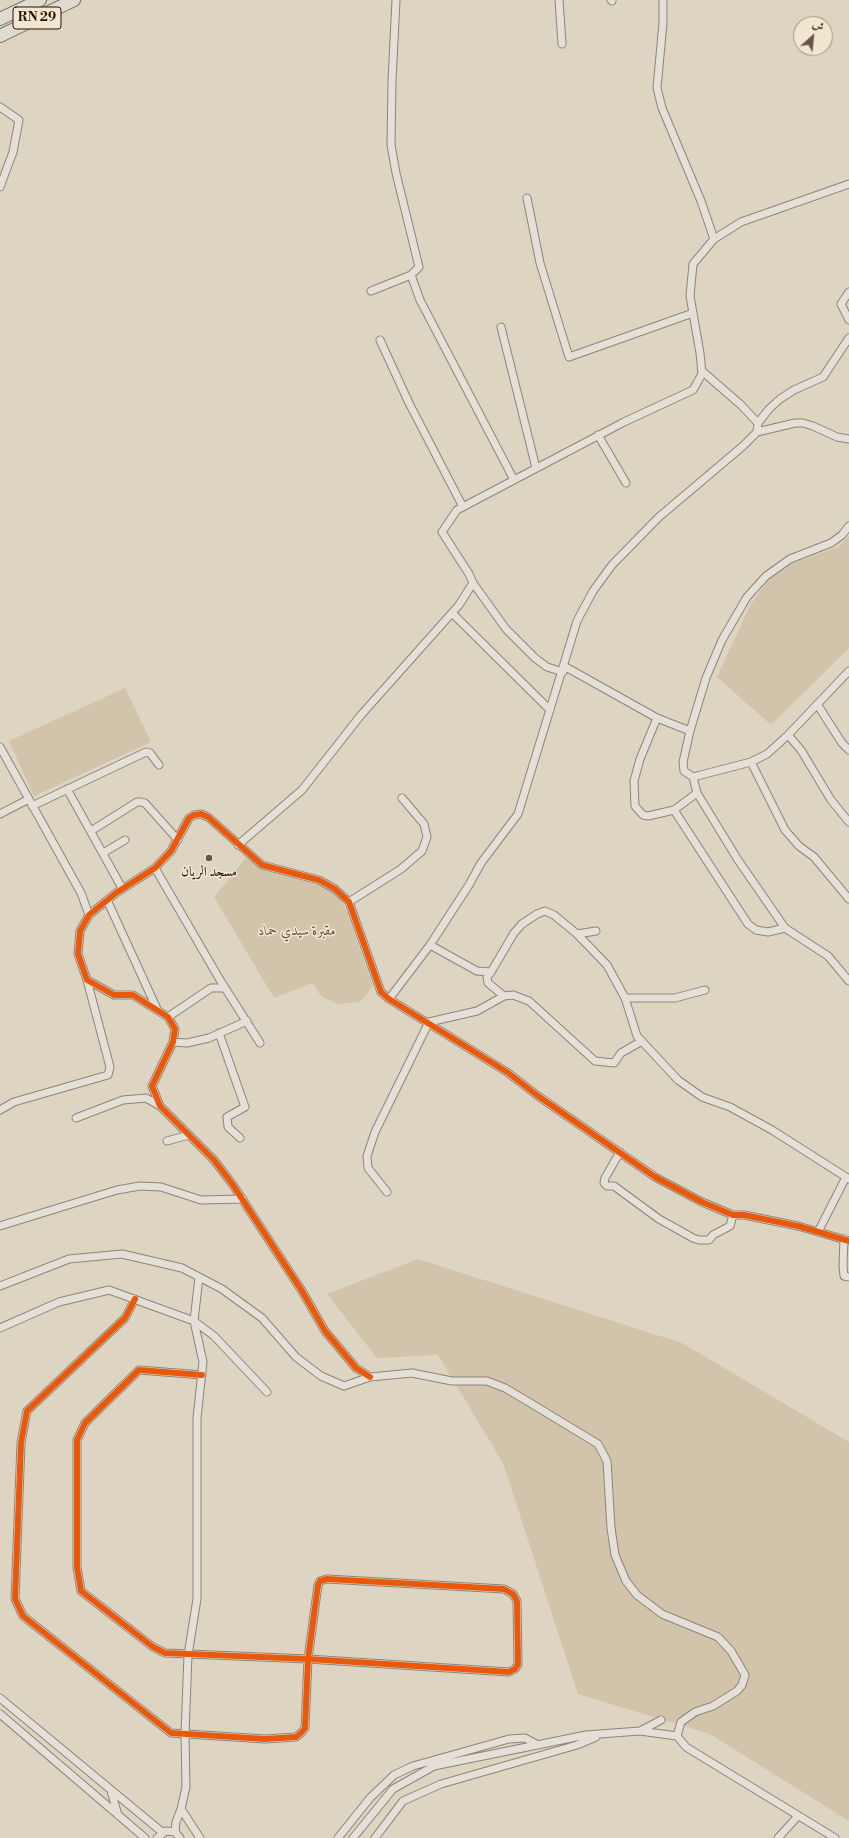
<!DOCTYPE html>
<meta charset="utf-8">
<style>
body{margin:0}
#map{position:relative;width:849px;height:1838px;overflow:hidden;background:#ddd4c2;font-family:"Libre Bodoni",Amiri,serif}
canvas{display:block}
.north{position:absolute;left:793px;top:16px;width:40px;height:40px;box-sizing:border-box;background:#f1e6d0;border:1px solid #a1917d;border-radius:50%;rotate:27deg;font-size:11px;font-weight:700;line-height:16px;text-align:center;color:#281101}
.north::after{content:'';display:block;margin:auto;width:14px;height:18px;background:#675545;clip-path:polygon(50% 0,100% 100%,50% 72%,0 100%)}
</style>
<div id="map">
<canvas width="849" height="1838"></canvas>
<div class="north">ش</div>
</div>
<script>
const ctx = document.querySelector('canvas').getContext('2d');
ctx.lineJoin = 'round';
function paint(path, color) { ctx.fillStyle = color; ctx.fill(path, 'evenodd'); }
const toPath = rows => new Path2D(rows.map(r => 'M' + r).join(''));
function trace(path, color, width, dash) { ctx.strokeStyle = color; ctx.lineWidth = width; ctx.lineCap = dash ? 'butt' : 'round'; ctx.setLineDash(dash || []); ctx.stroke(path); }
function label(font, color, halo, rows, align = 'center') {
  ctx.font = font + ' "Libre Bodoni",Amiri,serif'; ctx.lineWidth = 3; ctx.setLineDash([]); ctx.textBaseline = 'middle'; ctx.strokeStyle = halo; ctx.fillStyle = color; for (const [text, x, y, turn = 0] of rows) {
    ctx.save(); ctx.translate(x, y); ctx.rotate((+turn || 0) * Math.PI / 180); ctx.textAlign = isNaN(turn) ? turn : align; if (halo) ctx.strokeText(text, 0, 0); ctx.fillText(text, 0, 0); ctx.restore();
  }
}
paint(toPath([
 [849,536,849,648,771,725,717,677,751,604,769,579,792,563,838,547],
 [125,688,151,742,34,796,9,741],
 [246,858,266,870,314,881,336,894,347,911,373,986,360,1002,337,1004,321,996,312,983,274,998,214,897],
 [418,1259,682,1343,849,1442,849,1821,710,1734,578,1694,503,1463,438,1355,377,1358,327,1294]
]), '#d1c4aa');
const minor = toPath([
 [559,0,562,44],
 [611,0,612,1],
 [663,0,663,23,657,88,662,108,701,201,714,239],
 [0,107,19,120,13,152,0,187],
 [527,198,540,263,569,357,693,313],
 [411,275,420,300,514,480],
 [371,291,411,275,419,267,396,173,391,145,392,81,396,0],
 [849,292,841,304,849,320],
 [501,327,536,468],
 [380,340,409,403,463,507],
 [758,423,769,409,780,399,794,390,823,377,849,338],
 [757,432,795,423,803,423,813,426,837,437,849,439],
 [598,435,626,483],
 [849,526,842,535,831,543,790,559,766,576,747,597,722,640,706,678,690,731,683,762,684,771,693,777,697,793,738,860,785,928,828,956,849,981],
 [473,583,506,629,535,658,547,667,563,672],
 [452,613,550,710],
 [564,666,657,718,690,731],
 [817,704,842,743,849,750],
 [657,718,640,759,634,781,635,806,643,815,648,816,674,810,697,793],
 [788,735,801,750,831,800,849,822],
 [0,747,81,893,89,915],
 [751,762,785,830,799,846,814,857,849,899],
 [693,777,751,762,767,754,788,735,849,671],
 [67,789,122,888],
 [32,806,146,752,150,753,159,765],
 [674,810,748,924,756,930,768,932,785,928],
 [0,814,29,799],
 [91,831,137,802,141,802,145,803,178,840],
 [238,845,302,790,361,715,459,605,473,583,469,574,442,532,457,510,624,422,693,390,702,374,700,353,690,296,693,264,714,239,741,222,849,184],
 [103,853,125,840],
 [155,868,220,980,260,1043],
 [107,900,157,1009],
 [349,902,401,869,422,851,427,837,424,824,402,798],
 [577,934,596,931],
 [430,945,477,971,491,972,514,933,522,924,537,914,545,911,554,915,577,934,607,965,625,998,637,1036,678,1080,702,1097,730,1107,772,1130,849,1179],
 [491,972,487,977,488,983,504,996],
 [625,998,675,998,705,990],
 [389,999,430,945,469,885,481,863,518,814,577,621,593,591,612,565,659,517,743,446,757,432,758,423,741,405,702,371],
 [168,1017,211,988,225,988],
 [219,1033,245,1107,227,1117,228,1127,240,1138],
 [173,1042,187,1043,209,1038,247,1021],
 [0,1110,14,1102,108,1075,110,1067,87,980],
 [76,1118,123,1100,146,1098,160,1106],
 [167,1141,189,1135],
 [620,1152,605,1178,604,1183,607,1186,614,1186,659,1219,693,1238,699,1240,709,1240,713,1235,730,1226,733,1215],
 [387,1192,368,1168,367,1156,375,1132,429,1022,477,1011,504,996,513,995,529,1001,595,1061,614,1063,621,1053,642,1041],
 [0,1226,117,1190,140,1186,161,1187,201,1200,243,1199],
 [818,1232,846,1177],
 [844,1239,843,1266,844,1276,849,1277],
 [0,1286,69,1259,122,1254,182,1268,222,1289,262,1318,296,1357,321,1376,344,1386,370,1377,412,1373,452,1381,487,1381,505,1388,527,1401,598,1444,607,1461,611,1528,615,1555,626,1581,637,1595,662,1614,718,1637,731,1651,745,1675,742,1685,737,1691,713,1706,695,1712,681,1722,677,1736,686,1747,835,1838],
 [135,1299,125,1318,27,1411,21,1443,15,1599,23,1616,171,1733,265,1739,296,1737,301,1733,305,1728,308,1659,318,1585,320,1581,327,1579,504,1589,513,1594,517,1601,518,1664,515,1669,509,1672,308,1659,165,1653,153,1647,81,1591,77,1567,77,1440,85,1423,139,1370,202,1375],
 [0,1328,59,1302,109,1290,194,1321,214,1336,267,1392],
 [370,1377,356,1368,325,1331,302,1291,233,1185,214,1160,160,1106,152,1086,173,1042,175,1029,168,1017,133,995,114,995,87,980,78,954,80,931,89,915,116,893,155,868,171,851,189,818,194,815,201,814,208,817,262,865,319,880,335,889,349,902,381,992,389,999,507,1072,538,1096,655,1177,702,1202,733,1215,744,1215,798,1226,849,1241],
 [0,1698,162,1832],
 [0,1714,145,1838],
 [640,1731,661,1720],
 [111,1791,118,1815],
 [181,1809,200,1838],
 [175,1832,176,1822,181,1809,186,1787,185,1734,188,1655,197,1599,197,1418,203,1362,194,1321,199,1277],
 [157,1838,166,1831,175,1832,180,1838],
 [338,1838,370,1798,394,1775,413,1766,509,1739,525,1738,538,1745],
 [353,1838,393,1789,434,1766,586,1735,640,1731,677,1736],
 [375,1838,403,1801,441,1784,577,1745,596,1737],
 [778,1838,798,1816]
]);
const trunk = toPath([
 [0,19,40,0],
 [0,36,74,0]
]);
trace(minor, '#8c8478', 9);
trace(trunk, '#726a5f', 14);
trace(minor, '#e5e0d7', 7);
trace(trunk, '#e0dbd0', 12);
trace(toPath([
 [135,1299,125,1318,27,1411,21,1443,15,1599,23,1616,171,1733,265,1739,296,1737,301,1733,305,1728,308,1659,318,1585,320,1581,327,1579,504,1589,513,1594,517,1601,518,1664,515,1669,509,1672,308,1659,165,1653,153,1647,81,1591,77,1567,77,1440,85,1423,139,1370,202,1375],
 [370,1377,356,1368,325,1331,302,1291,233,1185,214,1160,160,1106,152,1086,173,1042,175,1029,168,1017,133,995,114,995,87,980,78,954,80,931,89,915,116,893,155,868,171,851,189,818,194,815,201,814,208,817,262,865,319,880,335,889,349,902,381,992,389,999,507,1072,538,1096,655,1177,702,1202,733,1215,744,1215,798,1226,849,1241]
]), '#e8590c', 6);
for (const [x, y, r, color] of [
 [209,858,4,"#675545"]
]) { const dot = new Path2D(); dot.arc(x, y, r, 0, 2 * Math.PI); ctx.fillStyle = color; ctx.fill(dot); trace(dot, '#f1e6d0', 1.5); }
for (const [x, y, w] of [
 [37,18,48]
]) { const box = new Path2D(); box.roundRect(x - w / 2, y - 11, w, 22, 3); ctx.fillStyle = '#f1e6d0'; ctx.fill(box); trace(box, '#281101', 1); }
label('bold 13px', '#281101', null, [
 ["RN 29",37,18]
]);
label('14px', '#281101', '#f1e6d0', [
 ["مسجد الريان",209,873]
]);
label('italic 14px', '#604b36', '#f1e6d0', [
 ["مقبرة سيدي حماد",297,932]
]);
</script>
